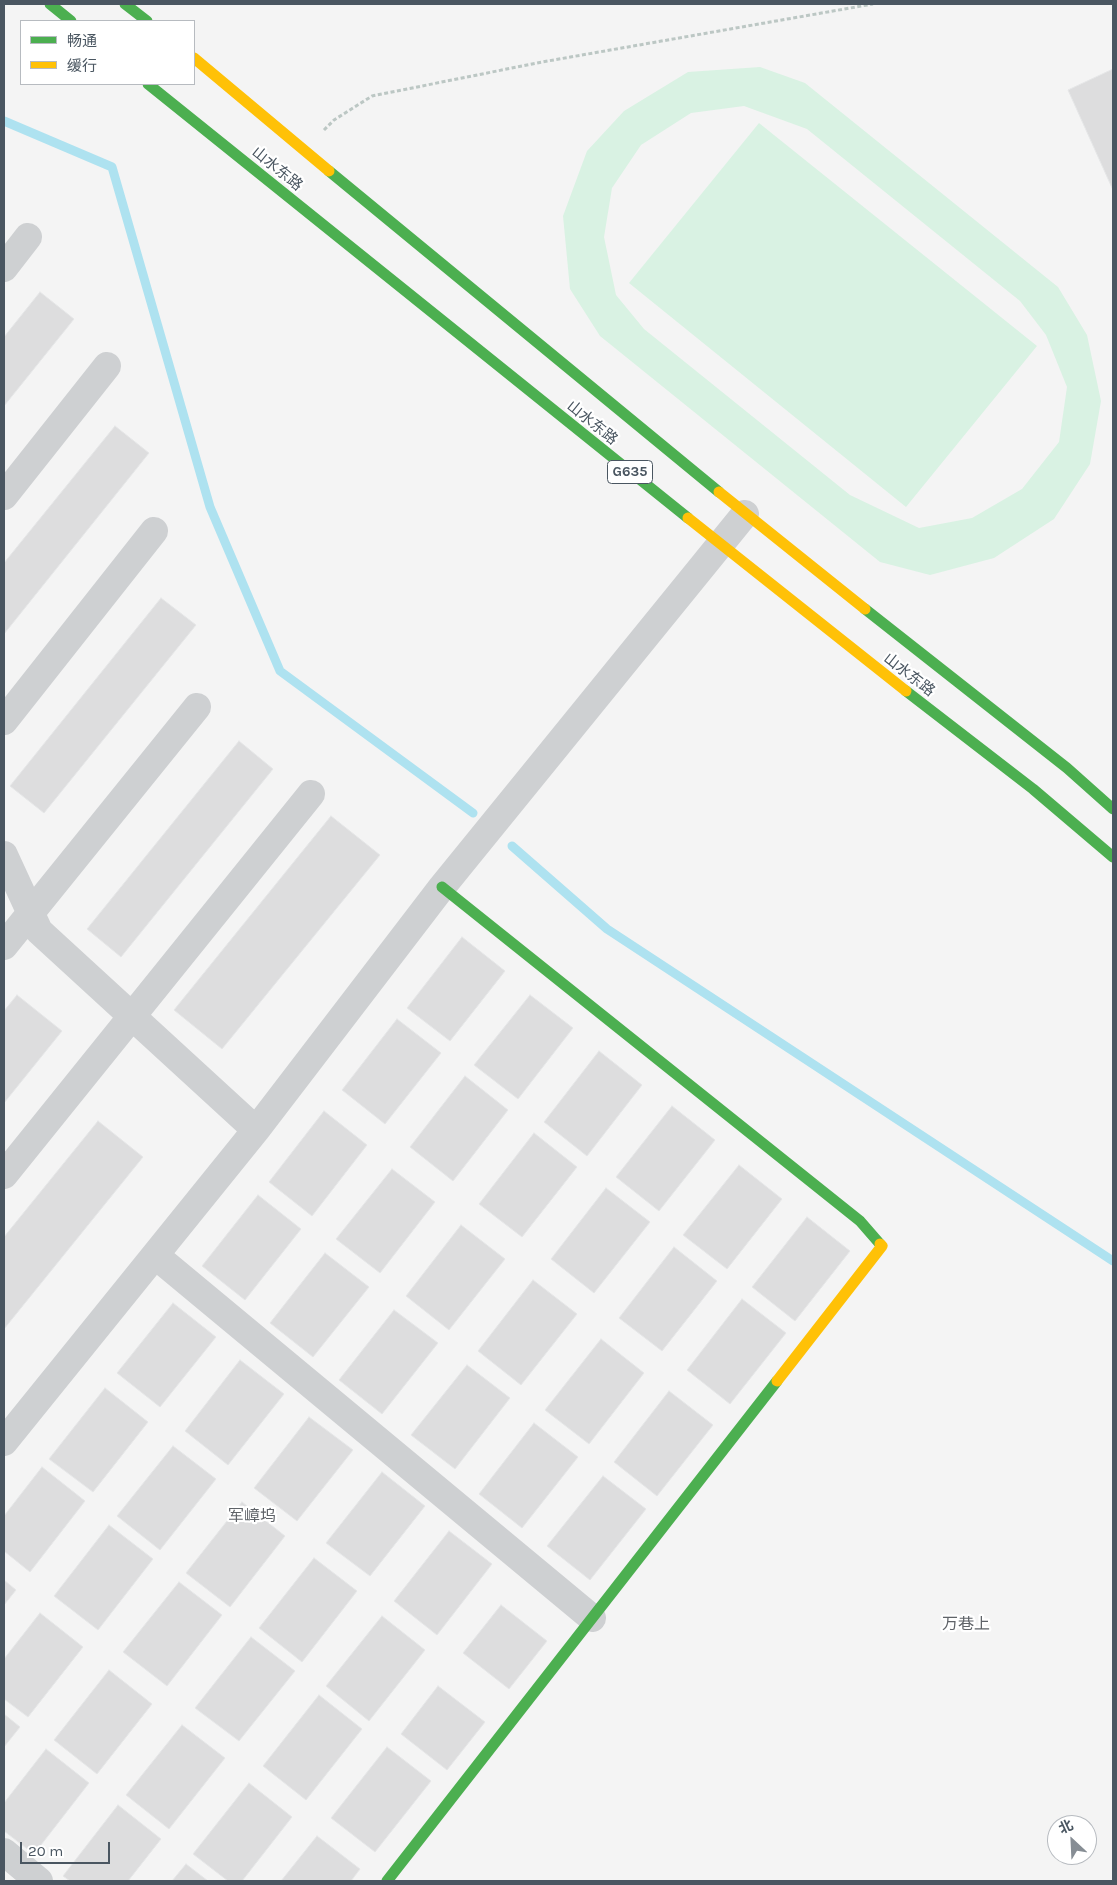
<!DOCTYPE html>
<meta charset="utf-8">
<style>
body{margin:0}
#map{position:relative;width:1117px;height:1885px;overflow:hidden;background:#f4f4f4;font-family:Karla,"Noto Sans SC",sans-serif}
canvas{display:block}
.frame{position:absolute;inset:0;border:5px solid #4a5661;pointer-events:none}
.legend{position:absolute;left:20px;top:20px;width:175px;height:65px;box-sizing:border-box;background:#fff;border:1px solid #b7bbc0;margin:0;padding:6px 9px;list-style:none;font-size:15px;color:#4a5661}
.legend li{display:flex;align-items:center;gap:10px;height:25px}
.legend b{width:25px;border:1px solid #b7bbc0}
.north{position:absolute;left:1047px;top:1815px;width:50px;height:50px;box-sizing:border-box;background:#fff;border:1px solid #b7bbc0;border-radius:50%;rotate:335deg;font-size:14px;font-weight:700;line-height:20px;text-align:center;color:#4a5661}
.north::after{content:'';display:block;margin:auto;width:18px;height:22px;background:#868d94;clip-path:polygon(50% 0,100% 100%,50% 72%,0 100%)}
.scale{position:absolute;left:20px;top:1842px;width:90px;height:22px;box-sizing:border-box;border:2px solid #4a5661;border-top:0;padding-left:6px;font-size:15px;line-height:18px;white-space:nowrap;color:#4a5661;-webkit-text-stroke:4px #fff;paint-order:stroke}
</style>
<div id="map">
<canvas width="1117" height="1885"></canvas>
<div class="frame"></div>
<ul class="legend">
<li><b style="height:6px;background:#4caf50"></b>畅通</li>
<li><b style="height:6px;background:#ffc107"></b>缓行</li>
</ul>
<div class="north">北</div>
<div class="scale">20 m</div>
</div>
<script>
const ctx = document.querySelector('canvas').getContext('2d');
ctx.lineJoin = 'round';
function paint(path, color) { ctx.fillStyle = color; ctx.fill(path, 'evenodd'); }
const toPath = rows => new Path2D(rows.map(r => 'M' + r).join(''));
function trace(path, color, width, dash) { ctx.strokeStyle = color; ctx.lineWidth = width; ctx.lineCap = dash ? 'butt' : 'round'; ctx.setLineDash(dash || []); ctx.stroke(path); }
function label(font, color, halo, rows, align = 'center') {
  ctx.font = font + ' Karla,"Noto Sans SC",sans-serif'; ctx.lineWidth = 4.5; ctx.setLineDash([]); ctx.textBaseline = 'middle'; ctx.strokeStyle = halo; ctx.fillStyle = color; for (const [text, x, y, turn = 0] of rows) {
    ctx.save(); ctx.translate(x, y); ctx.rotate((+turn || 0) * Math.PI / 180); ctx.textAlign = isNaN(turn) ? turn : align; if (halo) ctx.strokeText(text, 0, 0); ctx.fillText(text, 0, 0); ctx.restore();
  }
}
paint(toPath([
 [760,67,805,83,1058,287,1087,335,1101,401,1090,464,1054,519,994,558,930,575,880,562,600,336,570,289,563,216,587,151,624,111,688,72],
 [744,106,807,129,1020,301,1046,335,1067,387,1059,442,1022,489,972,518,919,528,850,495,644,329,616,295,604,237,612,188,641,145,691,113],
 [759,123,1037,346,906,507,629,283]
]), '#d9f2e3');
trace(toPath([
 [4,121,112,167,210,507,280,671,473,813],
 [512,846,607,929,1113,1261]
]), '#aee2f0', 9);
const building = toPath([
 [1113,69,1113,190,1068,90,1113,69],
 [40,292,74,319,4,406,4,337,40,292],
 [115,426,149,453,4,634,4,563,115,426],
 [161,598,196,625,44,813,10,786,161,598],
 [239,741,273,769,121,957,87,929,239,741],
 [331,816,380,855,222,1049,174,1010,331,816],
 [462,937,505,971,450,1041,407,1008,462,937],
 [17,995,62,1031,4,1103,4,1011,17,995],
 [530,995,573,1028,518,1099,474,1065,530,995],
 [397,1019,441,1053,385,1124,342,1090,397,1019],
 [599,1051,642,1085,587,1156,544,1122,599,1051],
 [465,1076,508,1110,453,1181,410,1147,465,1076],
 [672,1106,715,1140,659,1211,616,1177,672,1106],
 [324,1111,367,1145,312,1216,269,1182,324,1111],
 [98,1121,143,1157,4,1329,4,1237,98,1121],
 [534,1133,577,1167,522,1237,479,1204,534,1133],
 [739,1165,782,1199,727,1269,683,1235,739,1165],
 [392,1169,435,1202,380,1273,336,1239,392,1169],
 [606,1188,650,1222,594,1293,551,1259,606,1188],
 [258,1195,301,1229,245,1300,202,1266,258,1195],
 [807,1217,850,1251,795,1321,752,1287,807,1217],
 [461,1225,505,1259,449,1330,406,1296,461,1225],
 [674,1247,717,1281,662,1351,619,1318,674,1247],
 [325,1253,369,1287,313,1357,270,1323,325,1253],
 [533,1280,577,1314,521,1385,478,1351,533,1280],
 [742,1299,786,1333,730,1404,687,1370,742,1299],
 [173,1303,216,1337,160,1407,117,1373,173,1303],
 [394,1310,438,1343,382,1414,339,1380,394,1310],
 [601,1339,644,1373,589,1444,545,1410,601,1339],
 [240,1360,284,1394,228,1465,185,1431,240,1360],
 [467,1365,510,1398,455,1469,411,1435,467,1365],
 [105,1388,148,1422,93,1492,49,1459,105,1388],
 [669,1391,713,1425,657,1496,614,1462,669,1391],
 [309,1417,353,1450,297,1521,254,1488,309,1417],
 [534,1423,578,1457,522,1528,479,1494,534,1423],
 [173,1446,216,1479,160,1550,117,1516,173,1446],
 [42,1467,85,1501,30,1572,4,1551,4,1516,42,1467],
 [382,1472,425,1506,370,1576,326,1543,382,1472],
 [603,1476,646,1509,590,1580,547,1546,603,1476],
 [242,1502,285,1536,230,1607,186,1573,242,1502],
 [109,1525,153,1559,98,1630,54,1596,109,1525],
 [449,1531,492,1564,437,1635,394,1601,449,1531],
 [314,1558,357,1591,302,1662,259,1628,314,1558],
 [4,1580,16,1590,4,1605,4,1580],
 [179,1582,222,1615,167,1686,123,1652,179,1582],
 [501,1605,547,1641,509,1689,463,1653,501,1605],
 [40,1613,83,1647,28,1717,4,1699,4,1659,40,1613],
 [382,1616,425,1650,369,1721,326,1686,382,1616],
 [251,1637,295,1671,239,1741,195,1708,251,1637],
 [109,1670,152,1704,97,1774,54,1740,109,1670],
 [438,1686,485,1722,447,1770,401,1734,438,1686],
 [319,1695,362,1729,306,1800,263,1766,319,1695],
 [4,1714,20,1727,4,1747,4,1714],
 [182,1725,225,1758,169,1829,126,1795,182,1725],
 [387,1747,431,1781,375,1852,331,1818,387,1747],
 [46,1749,89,1783,34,1854,4,1831,4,1803,46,1749],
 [249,1783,292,1817,242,1881,228,1881,193,1854,249,1783],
 [118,1805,161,1839,128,1881,70,1881,63,1876,118,1805],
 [317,1836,360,1869,351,1881,281,1881,317,1836],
 [186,1864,208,1881,172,1881,186,1864]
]);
paint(building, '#ddddde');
trace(building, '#e5e6e7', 1);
trace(toPath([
 [324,130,334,120,372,96,542,62,873,4]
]), '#bcc7c4', 3, [4, 2.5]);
trace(toPath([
 [4,268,28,237],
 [4,496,107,366],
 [4,721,154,531],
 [4,855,39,931,256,1130],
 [4,946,197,707],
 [4,1175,311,794],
 [156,1256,592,1618],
 [4,1442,256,1130,442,887,745,514],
 [4,1852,39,1881]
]), '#ced0d2', 28);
trace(toPath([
 [50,4,71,21],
 [125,4,147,21],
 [148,84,688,518],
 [329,171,719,492],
 [865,609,1067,768,1113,809],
 [906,691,1033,789,1113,857],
 [442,887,860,1221,880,1244],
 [387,1881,777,1381]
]), '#4caf50', 11);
trace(toPath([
 [194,58,329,171],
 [719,492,865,609],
 [688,518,906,691],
 [777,1381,882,1246,880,1244]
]), '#ffc107', 11);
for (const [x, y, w] of [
 [630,472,45]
]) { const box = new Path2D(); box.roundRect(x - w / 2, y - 11.5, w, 23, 4); ctx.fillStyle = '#fff'; ctx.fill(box); trace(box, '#4a5661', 1); }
label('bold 14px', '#4a5661', null, [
 ["G635",630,472]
]);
label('15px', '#4a5661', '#fff', [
 ["山水东路",277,169,39],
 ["山水东路",592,423,39],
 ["山水东路",909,675,38]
]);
label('16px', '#5f6368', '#fff', [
 ["军嶂坞",252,1516],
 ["万巷上",966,1624]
]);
</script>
